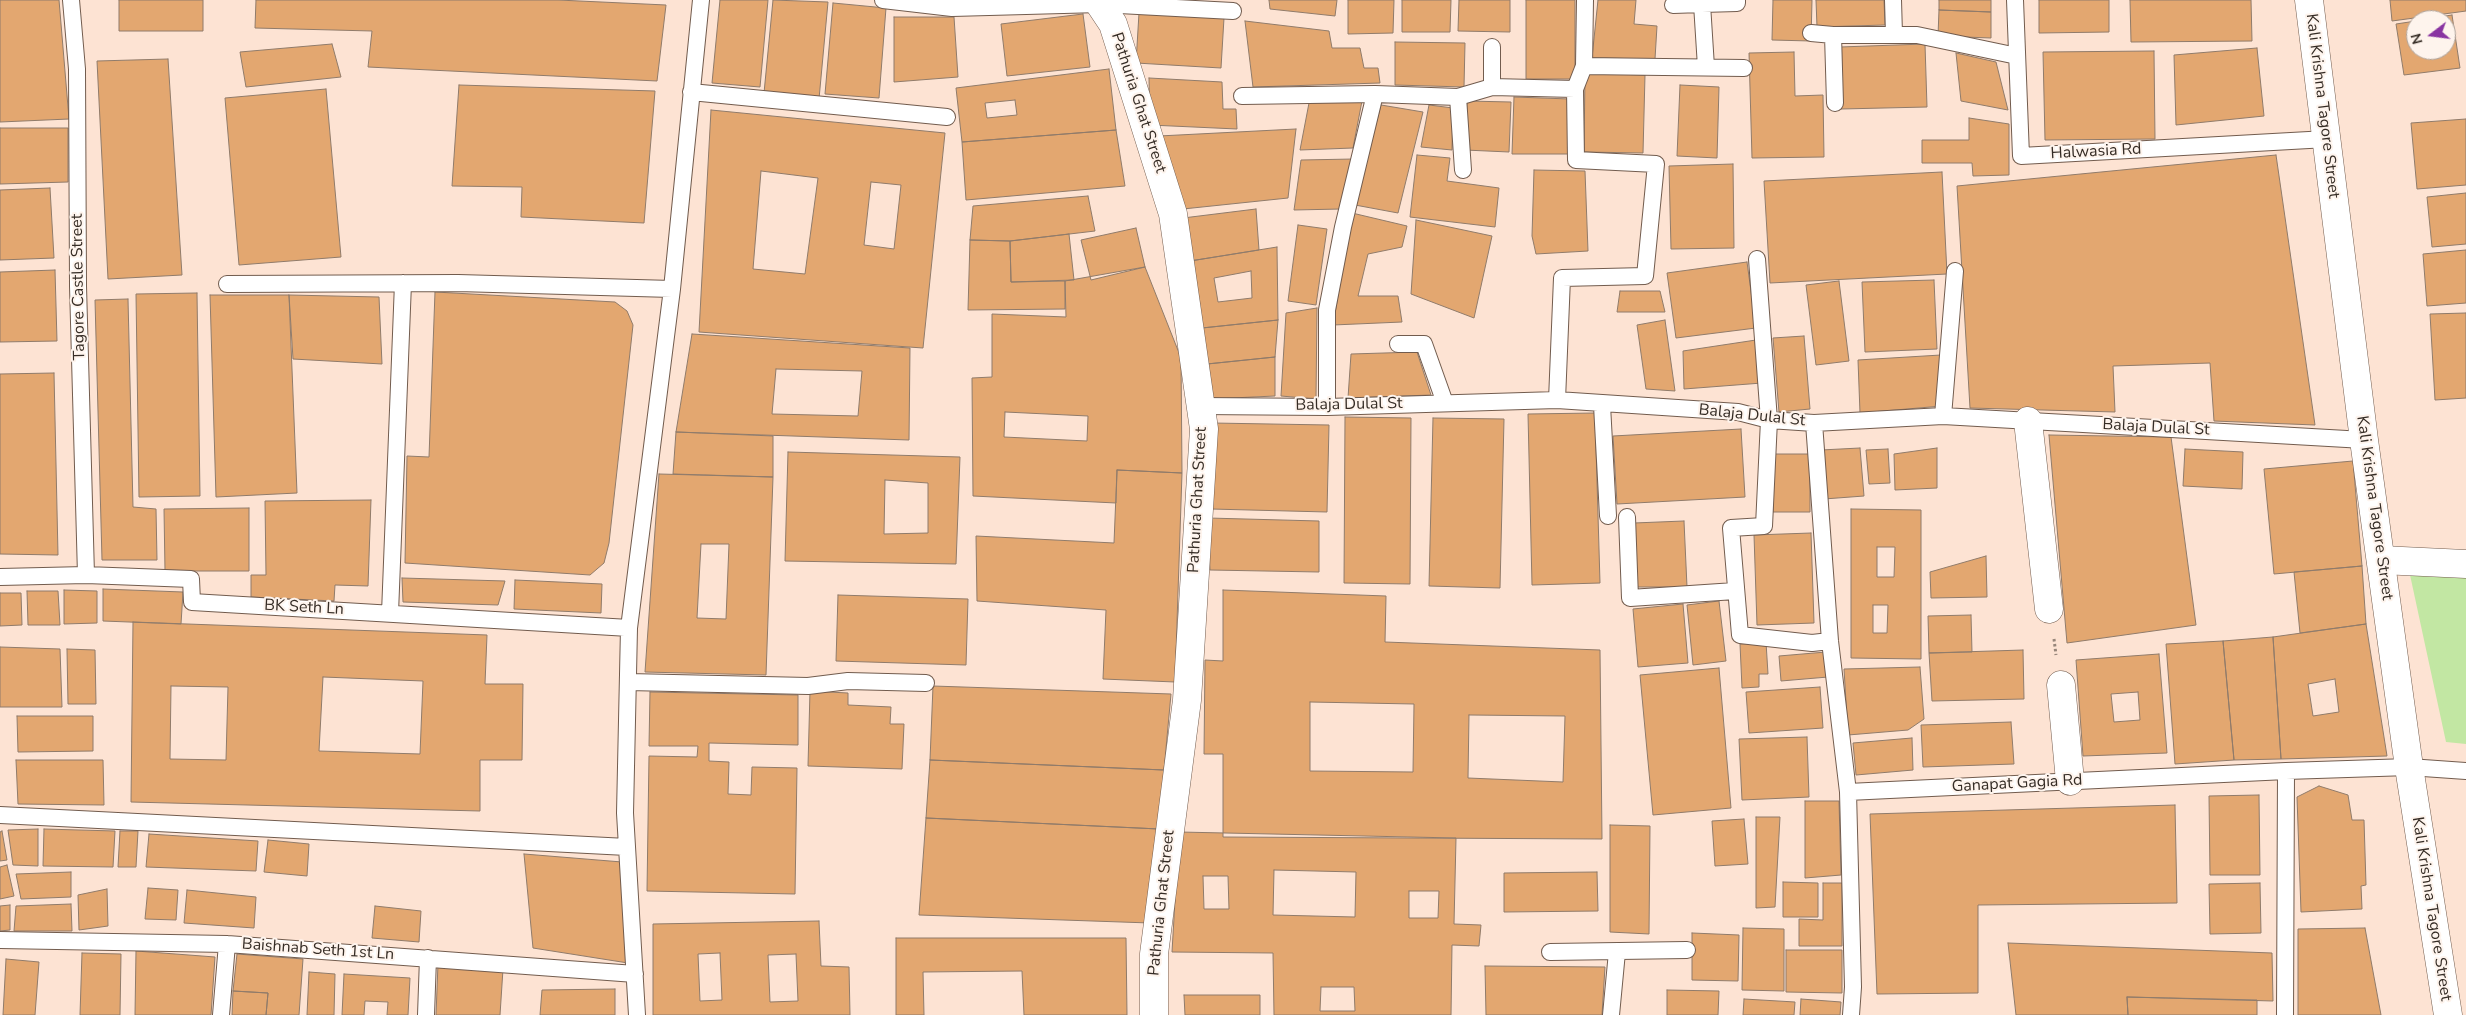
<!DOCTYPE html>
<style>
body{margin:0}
#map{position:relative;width:2466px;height:1015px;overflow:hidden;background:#fde3d3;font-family:"Nunito Sans",sans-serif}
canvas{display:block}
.north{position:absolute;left:2406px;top:10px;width:50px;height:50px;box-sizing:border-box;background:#fef4ed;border:1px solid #aea49d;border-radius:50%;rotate:255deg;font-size:14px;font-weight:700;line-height:20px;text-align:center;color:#352c25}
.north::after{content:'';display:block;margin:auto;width:18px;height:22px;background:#8934a1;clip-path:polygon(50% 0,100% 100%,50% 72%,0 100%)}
</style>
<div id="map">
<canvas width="2466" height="1015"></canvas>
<div class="north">N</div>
</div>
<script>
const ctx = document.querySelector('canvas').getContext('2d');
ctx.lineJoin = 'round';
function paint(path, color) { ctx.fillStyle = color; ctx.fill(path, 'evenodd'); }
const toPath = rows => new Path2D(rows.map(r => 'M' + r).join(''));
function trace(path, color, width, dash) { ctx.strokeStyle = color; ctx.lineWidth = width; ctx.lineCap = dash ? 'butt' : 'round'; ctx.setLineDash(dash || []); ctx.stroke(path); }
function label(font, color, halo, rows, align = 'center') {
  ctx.font = font + ' "Nunito Sans",sans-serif'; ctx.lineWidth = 4; ctx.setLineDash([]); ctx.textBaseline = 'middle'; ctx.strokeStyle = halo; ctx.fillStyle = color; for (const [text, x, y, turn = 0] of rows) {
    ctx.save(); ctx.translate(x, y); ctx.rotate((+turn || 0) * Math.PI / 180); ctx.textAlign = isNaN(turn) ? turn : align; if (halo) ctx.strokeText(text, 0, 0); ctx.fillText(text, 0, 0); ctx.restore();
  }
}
paint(toPath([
 [2404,547,2466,551,2466,744,2446,742]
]), '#c2e7a3');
const building = toPath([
 [0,0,59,0,69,119,0,122,0,0],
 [119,0,203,0,203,31,119,31,119,0],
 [256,0,558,0,666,5,657,81,368,67,372,31,255,28,256,0],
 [720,0,768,0,760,87,712,83,720,0],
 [773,0,828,2,819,99,764,93,773,0],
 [1269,0,1337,0,1335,16,1270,9,1269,0],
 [1348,0,1394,0,1393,33,1348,34,1348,0],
 [1402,0,1451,0,1450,32,1402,32,1402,0],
 [1459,0,1510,0,1510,32,1458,31,1459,0],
 [1526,0,1575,0,1575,79,1526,79,1526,0],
 [1598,0,1636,0,1634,24,1657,26,1655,59,1592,58,1598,0],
 [1773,0,1812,0,1811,41,1772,40,1773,0],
 [1816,0,1884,0,1885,25,1817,27,1816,0],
 [1939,0,1991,0,1991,12,1939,10,1939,0],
 [2039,0,2109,0,2109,32,2039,33,2039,0],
 [2130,0,2251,0,2252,41,2131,42,2130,0],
 [2390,0,2466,0,2466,11,2392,21,2390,0],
 [833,3,886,8,879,98,825,94,833,3],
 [1939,10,1991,12,1991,38,1938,36,1939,10],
 [1139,13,1224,18,1221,68,1136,63,1139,13],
 [1083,14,1090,67,1007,76,1001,24,1083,14],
 [2452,15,2460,68,2404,75,2396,24,2416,21,2416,50,2446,50,2446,20,2421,20,2452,15],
 [894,17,954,17,958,77,894,82,894,17],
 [1245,21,1329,31,1332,48,1360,48,1364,68,1378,68,1380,83,1253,87,1245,21],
 [1395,42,1465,43,1464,87,1395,85,1395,42],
 [332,44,341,77,246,87,240,52,332,44],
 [1925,44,1927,107,1841,109,1840,47,1925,44],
 [2257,48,2264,116,2176,125,2174,55,2257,48],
 [2154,51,2155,139,2045,140,2043,52,2154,51],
 [1794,52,1795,96,1823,95,1824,157,1752,158,1749,53,1794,52],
 [1956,53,1996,62,2008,110,1961,101,1956,53],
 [168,59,182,275,108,279,97,61,168,59],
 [1109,69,1116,130,962,142,956,88,1109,69],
 [1015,100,1017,115,987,118,985,103,1015,100],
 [1585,73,1645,75,1643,153,1584,152,1585,73],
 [1149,78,1222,82,1223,109,1236,109,1237,129,1150,125,1149,78],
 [459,85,655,91,644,223,521,217,522,187,452,186,459,85],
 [1680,85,1719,87,1717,158,1677,156,1680,85],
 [326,89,341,257,239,265,225,98,326,89],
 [1514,97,1570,99,1570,154,1512,154,1514,97],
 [1362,101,1353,148,1300,150,1309,103,1362,101],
 [1467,101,1511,102,1509,152,1465,150,1467,101],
 [1381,105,1423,112,1398,213,1355,205,1381,105],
 [1429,105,1453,108,1452,150,1421,147,1429,105],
 [711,110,945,133,923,348,699,332,711,110],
 [761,171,818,178,805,274,753,269,761,171],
 [871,182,901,185,894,249,864,245,871,182],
 [1969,118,2009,124,2009,175,1973,176,1972,163,1922,163,1922,140,1969,140,1969,118],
 [2466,119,2466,185,2417,189,2411,123,2466,119],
 [0,128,68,128,68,182,0,184,0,128],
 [1296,129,1288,198,1183,209,1159,136,1296,129],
 [1116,130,1125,186,966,200,962,142,1116,130],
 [1417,155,1450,158,1447,181,1499,188,1495,227,1410,217,1417,155],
 [2276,155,2315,425,2214,421,2210,363,2113,366,2115,412,1970,408,1957,186,2276,155],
 [1354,159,1341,209,1294,210,1301,160,1354,159],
 [1733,164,1734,248,1671,249,1669,166,1733,164],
 [1534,170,1585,171,1588,251,1536,254,1532,236,1534,170],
 [1942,172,1947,274,1770,283,1764,181,1942,172],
 [50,188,54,258,0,260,0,190,50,188],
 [2466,193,2466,244,2432,247,2427,197,2466,193],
 [1088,196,1095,231,1010,241,970,240,973,206,1088,196],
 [1256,209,1259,250,1190,261,1183,218,1256,209],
 [1352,213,1407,226,1402,247,1368,254,1358,296,1398,296,1402,322,1333,325,1352,213],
 [1416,220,1492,236,1474,318,1411,294,1416,220],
 [1298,225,1327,229,1316,305,1288,301,1298,225],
 [1136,228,1145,267,1091,280,1081,240,1136,228],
 [1069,234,1074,280,1011,282,1010,241,1069,234],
 [970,240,1010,241,1011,282,1065,281,1065,309,968,310,970,240],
 [1277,247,1278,320,1202,328,1190,261,1277,247],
 [1251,271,1252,298,1218,302,1214,278,1251,271],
 [2466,250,2466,303,2427,306,2423,254,2466,250],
 [1747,262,1756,328,1676,338,1667,273,1747,262],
 [1145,267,1181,358,1182,473,1117,470,1116,503,973,496,972,378,992,377,992,314,1066,317,1065,281,1145,267],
 [1005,412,1088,416,1087,441,1004,437,1005,412],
 [55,270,57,341,0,342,0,272,55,270],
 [1934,280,1937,349,1865,352,1862,282,1934,280],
 [1839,281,1849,361,1816,365,1806,285,1839,281],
 [1620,291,1660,291,1665,312,1617,312,1620,291],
 [435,292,615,302,627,311,633,325,609,543,604,563,590,575,405,563,407,456,429,457,435,292],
 [197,293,200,496,139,497,136,294,197,293],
 [210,295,289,295,297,493,216,497,210,295],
 [289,295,379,297,382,364,293,359,289,295],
 [128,299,133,507,156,509,157,560,102,560,95,300,128,299],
 [1317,308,1316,399,1281,396,1286,313,1317,308],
 [2466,313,2466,398,2435,400,2430,314,2466,313],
 [1278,320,1275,357,1207,364,1202,328,1278,320],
 [1665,320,1675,391,1646,389,1637,325,1665,320],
 [692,334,910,348,909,440,676,432,692,334],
 [776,369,862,371,858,416,772,414,776,369],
 [1804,336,1810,409,1779,412,1773,338,1804,336],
 [1756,340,1762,383,1684,389,1683,351,1756,340],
 [1417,352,1431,395,1348,398,1351,354,1417,352],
 [1941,355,1942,406,1860,413,1858,360,1941,355],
 [1275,357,1275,396,1210,399,1207,364,1275,357],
 [54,373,58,555,0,554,0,374,54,373],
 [1595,413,1600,583,1532,585,1528,414,1595,413],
 [1345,417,1411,418,1410,584,1344,583,1345,417],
 [1433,418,1504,419,1500,588,1429,586,1433,418],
 [1212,423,1329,425,1327,512,1211,509,1212,423],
 [1741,429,1745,497,1617,504,1613,436,1741,429],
 [676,432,773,436,773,477,673,474,676,432],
 [2049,435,2171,437,2196,625,2067,643,2049,435],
 [1860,448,1864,496,1824,499,1821,450,1860,448],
 [1937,448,1937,488,1895,490,1894,454,1937,448],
 [1888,449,1890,483,1869,484,1866,450,1888,449],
 [2185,449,2243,452,2242,489,2183,486,2185,449],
 [788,452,960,457,956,564,785,561,788,452],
 [885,480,928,483,928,533,884,534,885,480],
 [1773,454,1810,454,1810,512,1773,512,1773,454],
 [2353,461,2362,566,2274,574,2264,469,2353,461],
 [1117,470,1182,473,1175,682,1103,679,1106,610,977,601,976,536,1114,543,1117,470],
 [659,474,773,477,766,675,645,672,659,474],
 [701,544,729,544,726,619,697,618,701,544],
 [371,500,368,586,335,585,334,601,251,597,251,575,266,575,265,501,371,500],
 [249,508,249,571,165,571,164,509,249,508],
 [1851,509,1921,510,1921,659,1851,658,1851,509],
 [1877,547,1895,547,1894,577,1877,577,1877,547],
 [1873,605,1888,605,1887,633,1873,633,1873,605],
 [1208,518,1319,521,1319,572,1210,570,1208,518],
 [1684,521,1687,587,1637,587,1634,523,1684,521],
 [1811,533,1814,623,1757,625,1754,535,1811,533],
 [1986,556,1987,597,1931,598,1930,572,1986,556],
 [2362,566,2366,624,2300,633,2294,572,2362,566],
 [402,578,505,581,498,605,403,602,402,578],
 [515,580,602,584,601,613,514,609,515,580],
 [103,589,183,592,181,624,103,621,103,589],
 [64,590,97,591,97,623,64,624,64,590],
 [1223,590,1386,596,1385,642,1600,650,1602,839,1223,837,1223,754,1204,754,1205,660,1223,661,1223,590],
 [1310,702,1414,704,1413,772,1310,771,1310,702],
 [1469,715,1565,716,1563,782,1468,778,1469,715],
 [27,591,58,591,60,625,28,625,27,591],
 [0,593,21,593,22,625,0,626,0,593],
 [838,595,968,599,966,665,836,661,838,595],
 [1719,601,1726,661,1693,665,1687,605,1719,601],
 [1683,604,1688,663,1638,667,1633,609,1683,604],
 [1971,615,1972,652,1929,653,1928,616,1971,615],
 [133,622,487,635,485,684,523,684,522,760,480,760,480,811,131,802,133,622],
 [323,677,423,681,420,754,319,751,323,677],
 [171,686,228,687,226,760,170,759,171,686],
 [2366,624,2387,756,2281,759,2273,637,2366,624],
 [2335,679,2339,712,2313,716,2308,684,2335,679],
 [2273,637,2281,759,2234,760,2223,641,2273,637],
 [2223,641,2234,760,2175,764,2166,644,2223,641],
 [1766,642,1768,674,1759,674,1759,687,1742,688,1740,644,1766,642],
 [0,647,60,649,62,707,0,707,0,647],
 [67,649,95,650,96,704,68,704,67,649],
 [2023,650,2024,699,1932,701,1929,653,2023,650],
 [1826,652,1828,677,1781,681,1779,656,1826,652],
 [2159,654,2167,753,2083,756,2076,660,2159,654],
 [2138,692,2140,720,2114,722,2111,694,2138,692],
 [1920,667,1924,719,1908,730,1848,735,1844,669,1920,667],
 [1719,668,1731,808,1653,815,1640,675,1719,668],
 [933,686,1171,694,1164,770,930,760,933,686],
 [1820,687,1823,728,1749,733,1746,692,1820,687],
 [810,691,848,693,848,705,891,707,890,724,904,724,902,769,808,766,810,691],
 [650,692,798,695,798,745,709,743,709,761,729,762,728,794,751,795,752,767,797,768,795,894,647,891,649,756,697,757,698,746,649,746,650,692],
 [17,716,93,716,93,751,18,752,17,716],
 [2011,722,2014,764,1923,767,1921,725,2011,722],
 [1807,737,1809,797,1742,800,1739,739,1807,737],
 [1912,738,1913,770,1856,775,1853,743,1912,738],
 [16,760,103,760,104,805,18,804,16,760],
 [930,760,1164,770,1159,829,926,818,930,760],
 [2319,786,2348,795,2352,820,2364,820,2366,885,2361,886,2362,909,2301,912,2297,797,2319,786],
 [2259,795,2260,875,2210,875,2209,796,2259,795],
 [1805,801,1839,801,1841,875,1805,878,1805,801],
 [2175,805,2177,903,1978,905,1978,993,1877,994,1870,814,2175,805],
 [1756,817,1780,817,1775,907,1756,908,1756,817],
 [926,818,1159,829,1150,923,919,915,926,818],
 [1744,819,1748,864,1715,866,1712,821,1744,819],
 [1610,825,1650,826,1649,934,1610,932,1610,825],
 [38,829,38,866,13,865,8,830,38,829],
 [44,829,115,831,113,867,43,866,44,829],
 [2,831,7,860,0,861,0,832,2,831],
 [120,831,138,831,136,867,118,867,120,831],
 [1179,832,1456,838,1454,924,1481,925,1479,946,1452,945,1451,1015,1274,1015,1273,953,1172,952,1179,832],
 [1274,870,1356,872,1355,917,1273,915,1274,870],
 [1203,876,1228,876,1229,909,1204,909,1203,876],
 [1409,891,1439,891,1438,918,1409,918,1409,891],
 [1321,987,1354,987,1355,1011,1320,1011,1321,987],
 [149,834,258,841,256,871,146,867,149,834],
 [268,840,309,844,307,876,264,872,268,840],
 [524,854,622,862,628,963,533,948,524,854],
 [7,865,14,896,0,899,0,867,7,865],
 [71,872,71,897,21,899,16,874,71,872],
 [1597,872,1598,911,1504,912,1504,873,1597,872],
 [1783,882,1818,883,1818,917,1783,917,1783,882],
 [1823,883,1842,883,1842,946,1799,946,1799,919,1823,920,1823,883],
 [2260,883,2261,933,2210,934,2209,884,2260,883],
 [148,888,178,890,176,920,145,919,148,888],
 [107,889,108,926,79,930,78,895,107,889],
 [187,890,256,897,254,928,184,923,187,890],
 [71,904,72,931,14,931,16,906,71,904],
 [10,905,10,930,0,931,0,906,10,905],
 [375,906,421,911,419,942,372,938,375,906],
 [819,921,821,966,849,967,850,1015,653,1015,653,924,819,921],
 [720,953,722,1000,700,1001,698,954,720,953],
 [796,954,798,1001,770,1002,768,955,796,954],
 [1743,928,1784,929,1784,991,1742,990,1743,928],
 [2365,928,2381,1015,2298,1015,2298,929,2365,928],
 [1692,933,1739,935,1738,981,1692,980,1692,933],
 [896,938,1126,938,1127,1015,1024,1015,1022,971,923,972,924,1015,896,1015,896,938],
 [2008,943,2272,953,2273,1001,2127,997,2128,1015,2016,1015,2008,943],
 [1786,950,1842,950,1842,993,1786,992,1786,950],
 [136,951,215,957,211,1015,135,1015,136,951],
 [82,953,121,954,120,1015,80,1015,82,953],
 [237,954,303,959,299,1015,266,1015,268,993,233,991,237,954],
 [6,959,39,962,35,1015,3,1015,6,959],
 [438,964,503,969,500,1015,436,1015,438,964],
 [1485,966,1605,967,1602,1015,1486,1015,1485,966],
 [309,972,335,974,334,1015,307,1015,309,972],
 [344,974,410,978,408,1015,387,1015,388,1002,365,1001,364,1015,342,1015,344,974],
 [615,989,615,1015,540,1015,542,990,615,989],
 [1667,990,1719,991,1718,1015,1667,1015,1667,990],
 [233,991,268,993,266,1015,232,1015,233,991],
 [1184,995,1260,995,1260,1015,1185,1015,1184,995],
 [2127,997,2257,1000,2257,1015,2128,1015,2127,997],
 [1744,999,1795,1002,1794,1015,1743,1015,1744,999],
 [1801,999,1841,1002,1840,1015,1800,1015,1801,999]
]);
paint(building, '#e3a770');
trace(building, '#907b6a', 1);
const lane = toPath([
 [71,0,77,69,78,286,86,575],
 [883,0,952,8,1100,4,1233,11],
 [1893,0,1894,34],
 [2015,0,2021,156,2327,139],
 [1702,4,1737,3,1737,0],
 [1673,5,1702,4,1706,67],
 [1811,33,1833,35],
 [1492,47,1492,87],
 [1584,66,1744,68],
 [691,92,947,117],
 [1242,96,1375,94],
 [1458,97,1463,170],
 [1835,103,1833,35,1917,35,2017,56],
 [1757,259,1769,420,1764,526,1731,528,1740,635,1812,643,1830,641],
 [227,284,458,283,672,289],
 [1398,344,1424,344,1445,403],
 [1557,400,1562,278,1645,276,1656,164,1576,160,1575,89,1584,66,1585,0],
 [1602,405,1608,516],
 [1200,406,1327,407,1557,400,1738,412,1769,420,1814,423,1943,416,2364,440],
 [1327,407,1327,310,1343,227,1375,94,1458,97,1492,87,1575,89],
 [1943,416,1955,271],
 [1814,423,1830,641,1848,792],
 [1627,517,1630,598,1735,591],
 [0,577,86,575,191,579,192,602,629,628],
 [390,613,403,283],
 [628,682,808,686,848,681,926,683],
 [0,815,627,847],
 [0,940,227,944,635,974],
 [1550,952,1687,950],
 [221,1015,227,944],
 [426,1015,428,958],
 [637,1015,625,813,629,628,672,289,701,0],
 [1611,1015,1617,952],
 [1851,1015,1853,987,1848,792,2286,771,2409,767,2466,771],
 [2285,1015,2286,771]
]);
const street = toPath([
 [2028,421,2049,609],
 [2381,560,2466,564],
 [2061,685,2070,781]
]);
const secondary = toPath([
 [1097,0,1113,24,1173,214,1204,429,1187,700,1154,954,1154,1015],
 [2309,0,2364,440,2409,767,2448,1015]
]);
trace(lane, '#725c4e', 18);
trace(street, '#725c4e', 29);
trace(secondary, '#725c4e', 29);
trace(toPath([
 [2054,639,2056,655]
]), '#968579', 3, [2.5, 2.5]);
trace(lane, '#fff', 16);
trace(street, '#fff', 28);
trace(secondary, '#fff', 28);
label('16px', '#352c25', '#fef4ed', [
 ["Pathuria Ghat Street",1138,103,72],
 ["Kali Krishna Tagore Street",2322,106,83],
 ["Halwasia Rd",2096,152,-3],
 ["Tagore Castle Street",79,287,-91],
 ["Balaja Dulal St",1349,405,-1],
 ["Balaja Dulal St",1752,416,6],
 ["Balaja Dulal St",2156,428,3],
 ["Pathuria Ghat Street",1198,500,-87],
 ["Kali Krishna Tagore Street",2374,508,82],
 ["BK Seth Ln",304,608,3],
 ["Ganapat Gagia Rd",2017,784,-3],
 ["Pathuria Ghat Street",1162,903,-84],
 ["Kali Krishna Tagore Street",2431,909,81],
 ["Baishnab Seth 1st Ln",318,950,4]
]);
</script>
